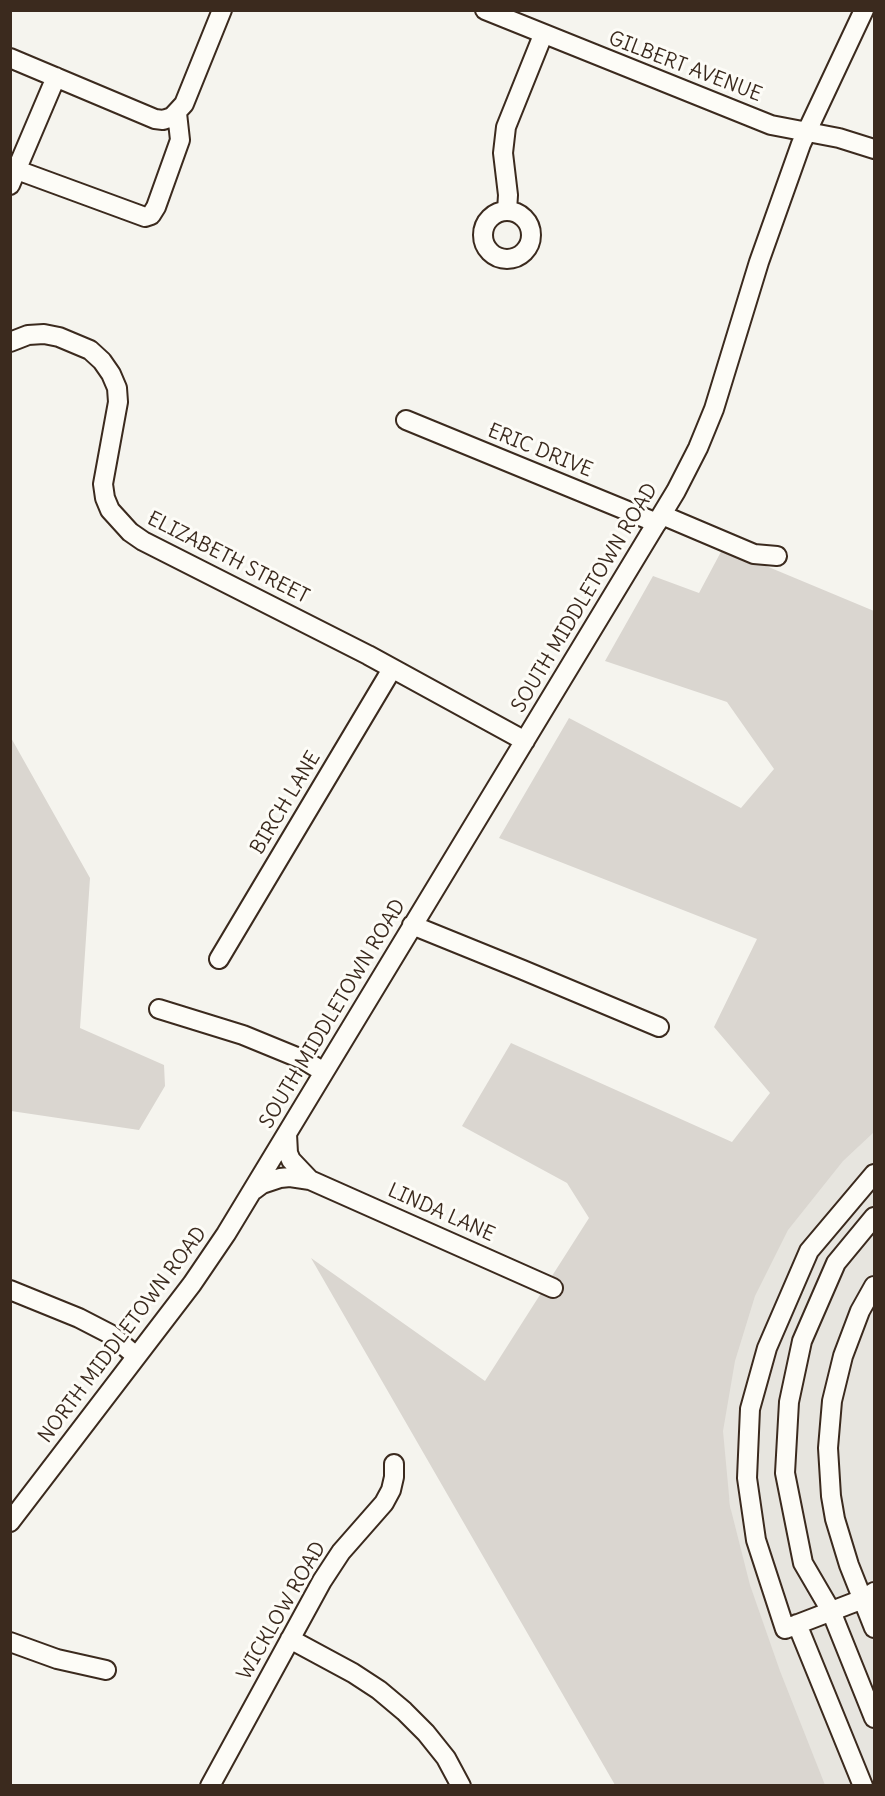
<!DOCTYPE html>
<style>
body{margin:0}
#map{position:relative;width:885px;height:1796px;overflow:hidden;background:#f5f4ee;font-family:Delius,sans-serif}
canvas{display:block}
.frame{position:absolute;inset:0;border:12px solid #3b2a1e;pointer-events:none}
</style>
<div id="map">
<canvas width="885" height="1796"></canvas>
<div class="frame"></div>
</div>
<script>
const ctx = document.querySelector('canvas').getContext('2d');
ctx.lineJoin = 'round';
function paint(path, color) { ctx.fillStyle = color; ctx.fill(path, 'evenodd'); }
const toPath = rows => new Path2D(rows.map(r => 'M' + r).join(''));
function trace(path, color, width, dash) { ctx.strokeStyle = color; ctx.lineWidth = width; ctx.lineCap = dash ? 'butt' : 'round'; ctx.setLineDash(dash || []); ctx.stroke(path); }
function label(font, color, halo, rows, align = 'center') {
  ctx.font = font + ' Delius,sans-serif'; ctx.lineWidth = 6; ctx.setLineDash([]); ctx.textBaseline = 'middle'; ctx.strokeStyle = halo; ctx.fillStyle = color; for (const [text, x, y, turn = 0] of rows) {
    ctx.save(); ctx.translate(x, y); ctx.rotate((+turn || 0) * Math.PI / 180); ctx.textAlign = isNaN(turn) ? turn : align; if (halo) ctx.strokeText(text, 0, 0); ctx.fillText(text, 0, 0); ctx.restore();
  }
}
paint(toPath([
 [874,1120,874,1785,819,1786,744,1604,717,1414,761,1260]
]), '#e7e5df');
paint(toPath([
 [723,548,874,611,874,1132,843,1161,788,1230,755,1296,735,1361,723,1431,730,1506,750,1585,780,1671,825,1785,615,1785,311,1258,485,1381,589,1218,567,1183,462,1126,511,1043,732,1142,770,1093,714,1027,757,939,499,838,569,718,741,808,774,769,727,702,605,661,653,576,699,593],
 [10,736,90,878,80,1028,164,1065,165,1086,139,1130,11,1111]
]), '#dad6d0');
const minor = toPath([
 [485,10,771,125,839,138,874,149],
 [10,58,155,119,163,120,172,117,184,104,222,10],
 [17,170,145,217,151,215,156,207,180,140,177,113],
 [10,185,56,77],
 '483 235a24 24 0 1 1 48 0a24 24 0 1 1-48 0Z',
 [507,211,508,195,503,153,506,127,543,35],
 [10,342,28,335,44,334,59,337,90,350,102,361,111,374,117,388,118,402,103,484,105,498,110,510,130,532,143,541,368,655,525,741],
 [406,420,657,523],
 [662,515,754,554,777,556],
 [412,925,523,970,659,1027],
 [219,959,392,669],
 [159,1009,243,1035,304,1060,324,1072],
 [287,1134,288,1153,291,1160,310,1180],
 [874,1174,809,1251,767,1348,750,1409,747,1478,756,1540,785,1629,863,1599,874,1592],
 [254,1190,262,1184,280,1178,290,1177,310,1180,553,1288],
 [874,1217,836,1263,802,1341,789,1402,785,1473,803,1563,831,1611,874,1718],
 [874,1286,860,1311,843,1356,832,1401,828,1448,831,1496,835,1519,849,1565,874,1628],
 [10,1290,79,1318,110,1334,136,1356],
 [10,1522,192,1284,226,1234,676,491,698,448,714,409,759,262,801,144,864,10],
 [797,1624,863,1786],
 [290,1639,353,1673,379,1690,404,1711,426,1733,446,1758,461,1786],
 [10,1642,57,1659,106,1670],
 [210,1786,322,1581,341,1552,384,1503,391,1490,394,1477,394,1464]
]);
trace(minor, '#3b2a1e', 22);
trace(minor, '#fdfcf7', 18);
label('20px', '#3b2a1e', '#fdfcf7', [
 ["GILBERT AVENUE",685,67,21],
 ["ERIC DRIVE",540,451,22],
 ["ELIZABETH STREET",228,558,27],
 ["SOUTH MIDDLETOWN ROAD",585,598,-59],
 ["BIRCH LANE",286,803,-59],
 ["SOUTH MIDDLETOWN ROAD",333,1014,-59],
 ["LINDA LANE",441,1213,24],
 ["NORTH MIDDLETOWN ROAD",123,1335,-53],
 ["WICKLOW ROAD",282,1611,-60]
]);
</script>
